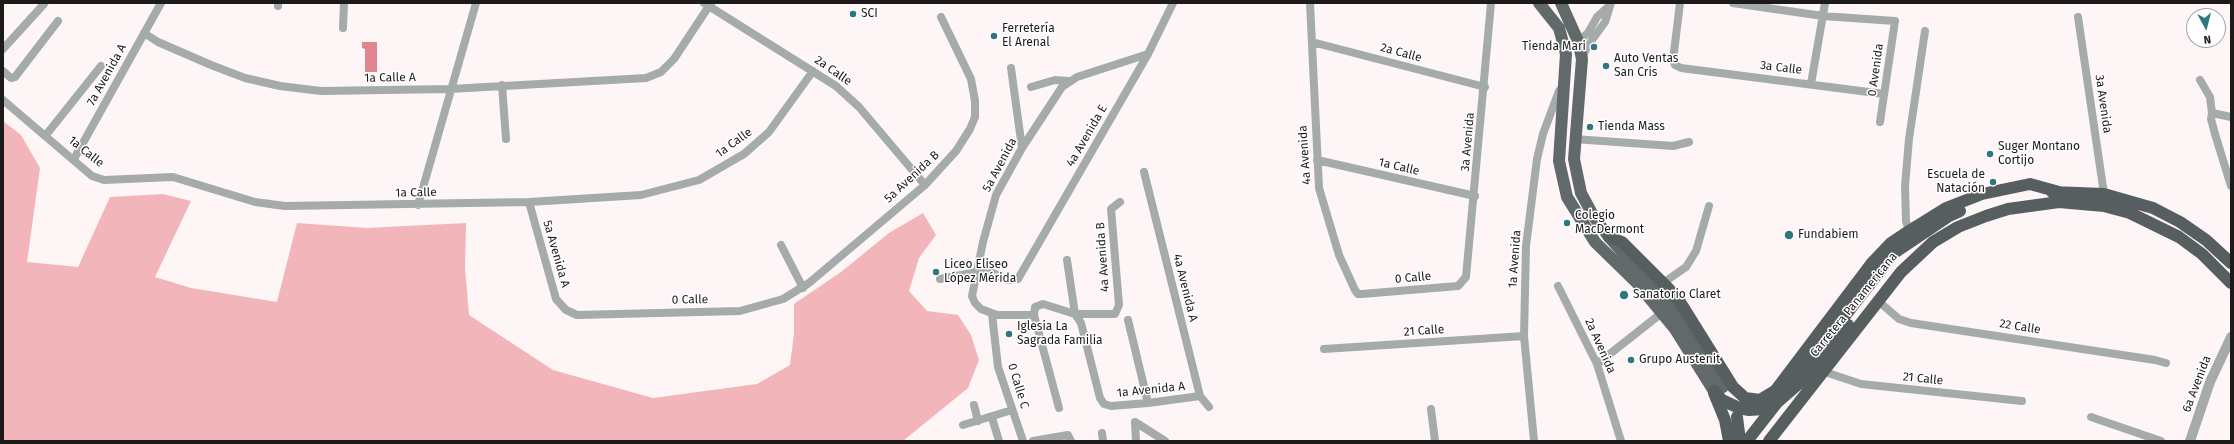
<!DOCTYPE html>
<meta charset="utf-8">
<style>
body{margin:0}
#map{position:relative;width:2234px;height:444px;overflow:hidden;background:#fef6f6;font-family:"Fira Sans",sans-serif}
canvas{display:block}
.frame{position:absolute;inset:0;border:4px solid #1d1a1a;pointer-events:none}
.north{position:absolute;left:2186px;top:8px;width:40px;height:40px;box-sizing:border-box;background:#fff;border:1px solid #a5a3a3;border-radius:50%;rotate:173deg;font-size:11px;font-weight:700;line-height:16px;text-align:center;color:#1d1a1a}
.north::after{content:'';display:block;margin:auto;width:14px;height:18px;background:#2f7681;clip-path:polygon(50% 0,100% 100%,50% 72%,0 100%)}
</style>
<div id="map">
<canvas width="2234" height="444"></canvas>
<div class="frame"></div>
<div class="north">N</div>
</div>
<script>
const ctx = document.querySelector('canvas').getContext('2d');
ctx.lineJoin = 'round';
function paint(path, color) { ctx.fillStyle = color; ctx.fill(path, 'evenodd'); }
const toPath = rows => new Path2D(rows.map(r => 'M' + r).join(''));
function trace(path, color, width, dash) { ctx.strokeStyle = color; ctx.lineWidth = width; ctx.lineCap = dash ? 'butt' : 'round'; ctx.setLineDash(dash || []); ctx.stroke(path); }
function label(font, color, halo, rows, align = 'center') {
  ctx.font = font + ' "Fira Sans",sans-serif'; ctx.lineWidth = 3; ctx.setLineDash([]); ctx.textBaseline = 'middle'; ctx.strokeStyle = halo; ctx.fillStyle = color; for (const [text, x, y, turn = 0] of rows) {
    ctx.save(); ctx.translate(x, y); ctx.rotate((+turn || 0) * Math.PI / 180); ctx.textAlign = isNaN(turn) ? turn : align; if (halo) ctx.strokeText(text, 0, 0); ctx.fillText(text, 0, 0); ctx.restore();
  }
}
paint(toPath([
 [3,121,21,135,40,168,27,262,78,267,110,197,163,194,191,201,155,277,191,288,277,302,297,223,367,228,466,223,465,268,469,315,553,370,653,398,757,384,790,365,794,334,794,304,841,272,889,233,923,213,936,235,919,258,909,291,927,311,958,315,971,335,979,360,968,388,903,441,3,441]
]), '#f2b5b9');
paint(toPath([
 [362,42,377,42,377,72,365,72,365,49,362,48]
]), '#e0858d');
trace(toPath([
 [704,3,836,86,859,107,925,185],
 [1310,3,1319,188,1339,255,1355,290,1358,294,1362,294,1458,286,1466,277,1491,3],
 [1680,3,1673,60,1675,65,1681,68,1884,94],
 [1733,3,1823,16,1895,21,1880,122],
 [278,6,278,3],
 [2078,17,2104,194],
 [343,28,344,3],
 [144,33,158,42,211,65,245,78,280,86,321,91,450,89,646,78,661,72,674,59,711,3],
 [1578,41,1588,33,1597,17,1608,7],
 [1312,42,1485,87],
 [3,49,44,4],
 [1582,58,1587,47,1605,22,1611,3],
 [1011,68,1022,148],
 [3,71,11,78,15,77,58,21],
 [2200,80,2210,97,2212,113,2231,117],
 [1811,84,1825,3],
 [502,85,506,139],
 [1031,87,1055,80,1069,81],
 [3,100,92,176,104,180,173,177,255,202,285,206,529,202,641,195,699,180,744,154,769,132,813,71],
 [2212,113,2211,119,2215,134,2231,186],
 [46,135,101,66],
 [1574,139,1673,146,1689,142],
 [74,159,161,3],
 [1317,160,1475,196],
 [1144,172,1200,396,1209,407],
 [529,202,556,299,566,310,577,315,740,311,783,299,809,283,925,185,956,151,970,129,975,117,975,101,971,79,941,17],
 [1120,202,1111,209,1119,305,1115,314,1075,314,1043,304,1035,307,1034,315,997,315,981,309,975,303,972,296,983,242,996,195,1022,148,1062,87,1077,77,1148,54],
 [418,205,476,3],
 [1909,231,1906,221,1905,186,1909,139,1925,31],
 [781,245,803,288],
 [1067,260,1075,314,1081,323,1100,398,1104,404,1111,406,1148,403,1200,396],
 [979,266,1007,280,1018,279,1148,54,1173,3],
 [940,279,977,272],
 [1663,283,1686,267,1696,251,1709,206],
 [1558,286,1597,364,1621,441],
 [1877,300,1899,319,1911,323,2155,360,2166,363],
 [992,314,998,367,1023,441],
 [1034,315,1059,408],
 [1128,320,1148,403],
 [1324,349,1524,336],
 [1597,364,1663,312],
 [1822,371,1861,384,2022,401],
 [974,405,978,421],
 [1431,409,1435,441],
 [2091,417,2161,441],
 [992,418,999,441],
 [963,425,1012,410],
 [1102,433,1103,441],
 [1033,441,1068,435,1071,441],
 [1136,441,1135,422,1165,441],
 [1534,441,1524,336,1526,246,1537,159,1543,134,1559,91,1563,86]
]), '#a5aaaa', 8);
trace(toPath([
 [2190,441,2210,382,2231,337]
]), '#a5aaaa', 10);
trace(toPath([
 [1539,3,1559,28,1566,54,1559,161,1567,197,1595,242,1637,283,1675,329,1714,391],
 [1561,3,1578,41,1582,59,1574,159,1581,193,1594,217,1609,237,1672,308,1723,387]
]), '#62696b', 12);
trace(toPath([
 [2052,192,2104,194,2153,208,2180,222,2206,240,2231,263],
 [1609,237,1622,242,1668,288,1680,302,1733,387,1745,398,1760,400,1775,391,1871,264,1891,243,1909,231,1946,208,1982,194,2030,184,2059,192],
 [1894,253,1949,216,1960,211],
 [1714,391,1722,400,1739,408,1749,410,1765,409,1780,400,1804,379,1848,325],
 [1714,393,1725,420,1729,441],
 [1737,417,1740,441],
 [1769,441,1901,272,1933,242,1958,227,1986,216,2008,209,2059,202,2104,206,2130,213,2179,237,2202,254,2231,283]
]), '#565e60', 12);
trace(toPath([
 [1747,441,1894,253]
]), '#565e60', 12);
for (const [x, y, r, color] of [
 [853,14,4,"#2f7681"],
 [994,36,4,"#2f7681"],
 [1594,47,4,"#2f7681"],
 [1606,66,4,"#2f7681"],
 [1590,127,4,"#2f7681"],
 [1990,154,4,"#2f7681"],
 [1993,182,4,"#2f7681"],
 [1567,223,4,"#2f7681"],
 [1789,235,5,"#2f7681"],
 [936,272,4,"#2f7681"],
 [1624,295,5,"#2f7681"],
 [1009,334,4,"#2f7681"],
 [1631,360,4,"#2f7681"]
]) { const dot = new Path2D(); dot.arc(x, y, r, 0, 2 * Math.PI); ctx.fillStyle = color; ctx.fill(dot); trace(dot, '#fff', 1.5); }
label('12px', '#1d1a1a', '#fff', [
 ["SCI",861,14],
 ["Ferretería",1002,29],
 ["El Arenal",1002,43],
 ["Tienda Mari",1586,47,"right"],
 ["Auto Ventas",1614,59],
 ["San Cris",1614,73],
 ["Tienda Mass",1598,127],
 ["Suger Montano",1998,147],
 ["Cortijo",1998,161],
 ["Escuela de",1985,175,"right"],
 ["Natación",1985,189,"right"],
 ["Colegio",1575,216],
 ["MacDermont",1575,230],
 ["Fundabiem",1798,235],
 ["Liceo Eliseo",944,265],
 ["López Mérida",944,279],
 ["Sanatorio Claret",1633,295],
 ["Iglesia La",1017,327],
 ["Sagrada Familia",1017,341],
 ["Grupo Austenit",1639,360]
], 'left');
label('12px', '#1d1a1a', '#fff', [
 ["2a Calle",1401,53,15],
 ["3a Calle",1781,68,7],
 ["0 Avenida",1876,70,-82],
 ["2a Calle",833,71,35],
 ["7a Avenida A",107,75,-61],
 ["1a Calle A",390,78,-1],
 ["3a Avenida",2103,104,82],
 ["4a Avenida E",1087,136,-60],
 ["3a Avenida",1468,142,-85],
 ["1a Calle",734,143,-36],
 ["1a Calle",86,152,39],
 ["4a Avenida",1305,155,-94],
 ["5a Avenida",1000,165,-62],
 ["1a Calle",1399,167,13],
 ["5a Avenida B",912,177,-43],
 ["1a Calle",416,193,-1],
 ["5a Avenida A",556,254,74],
 ["4a Avenida B",1103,257,-94],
 ["1a Avenida",1515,259,-86],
 ["0 Calle",1413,278,-5],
 ["4a Avenida A",1185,288,76],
 ["0 Calle",690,300,-1],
 ["Carretera Panamericana",1854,305,-51],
 ["22 Calle",2020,327,9],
 ["21 Calle",1424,331,-4],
 ["2a Avenida",1600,346,66],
 ["21 Calle",1923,379,6],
 ["6a Avenida",2197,384,-69],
 ["0 Calle C",1018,386,73],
 ["1a Avenida A",1151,390,-6]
]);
</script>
